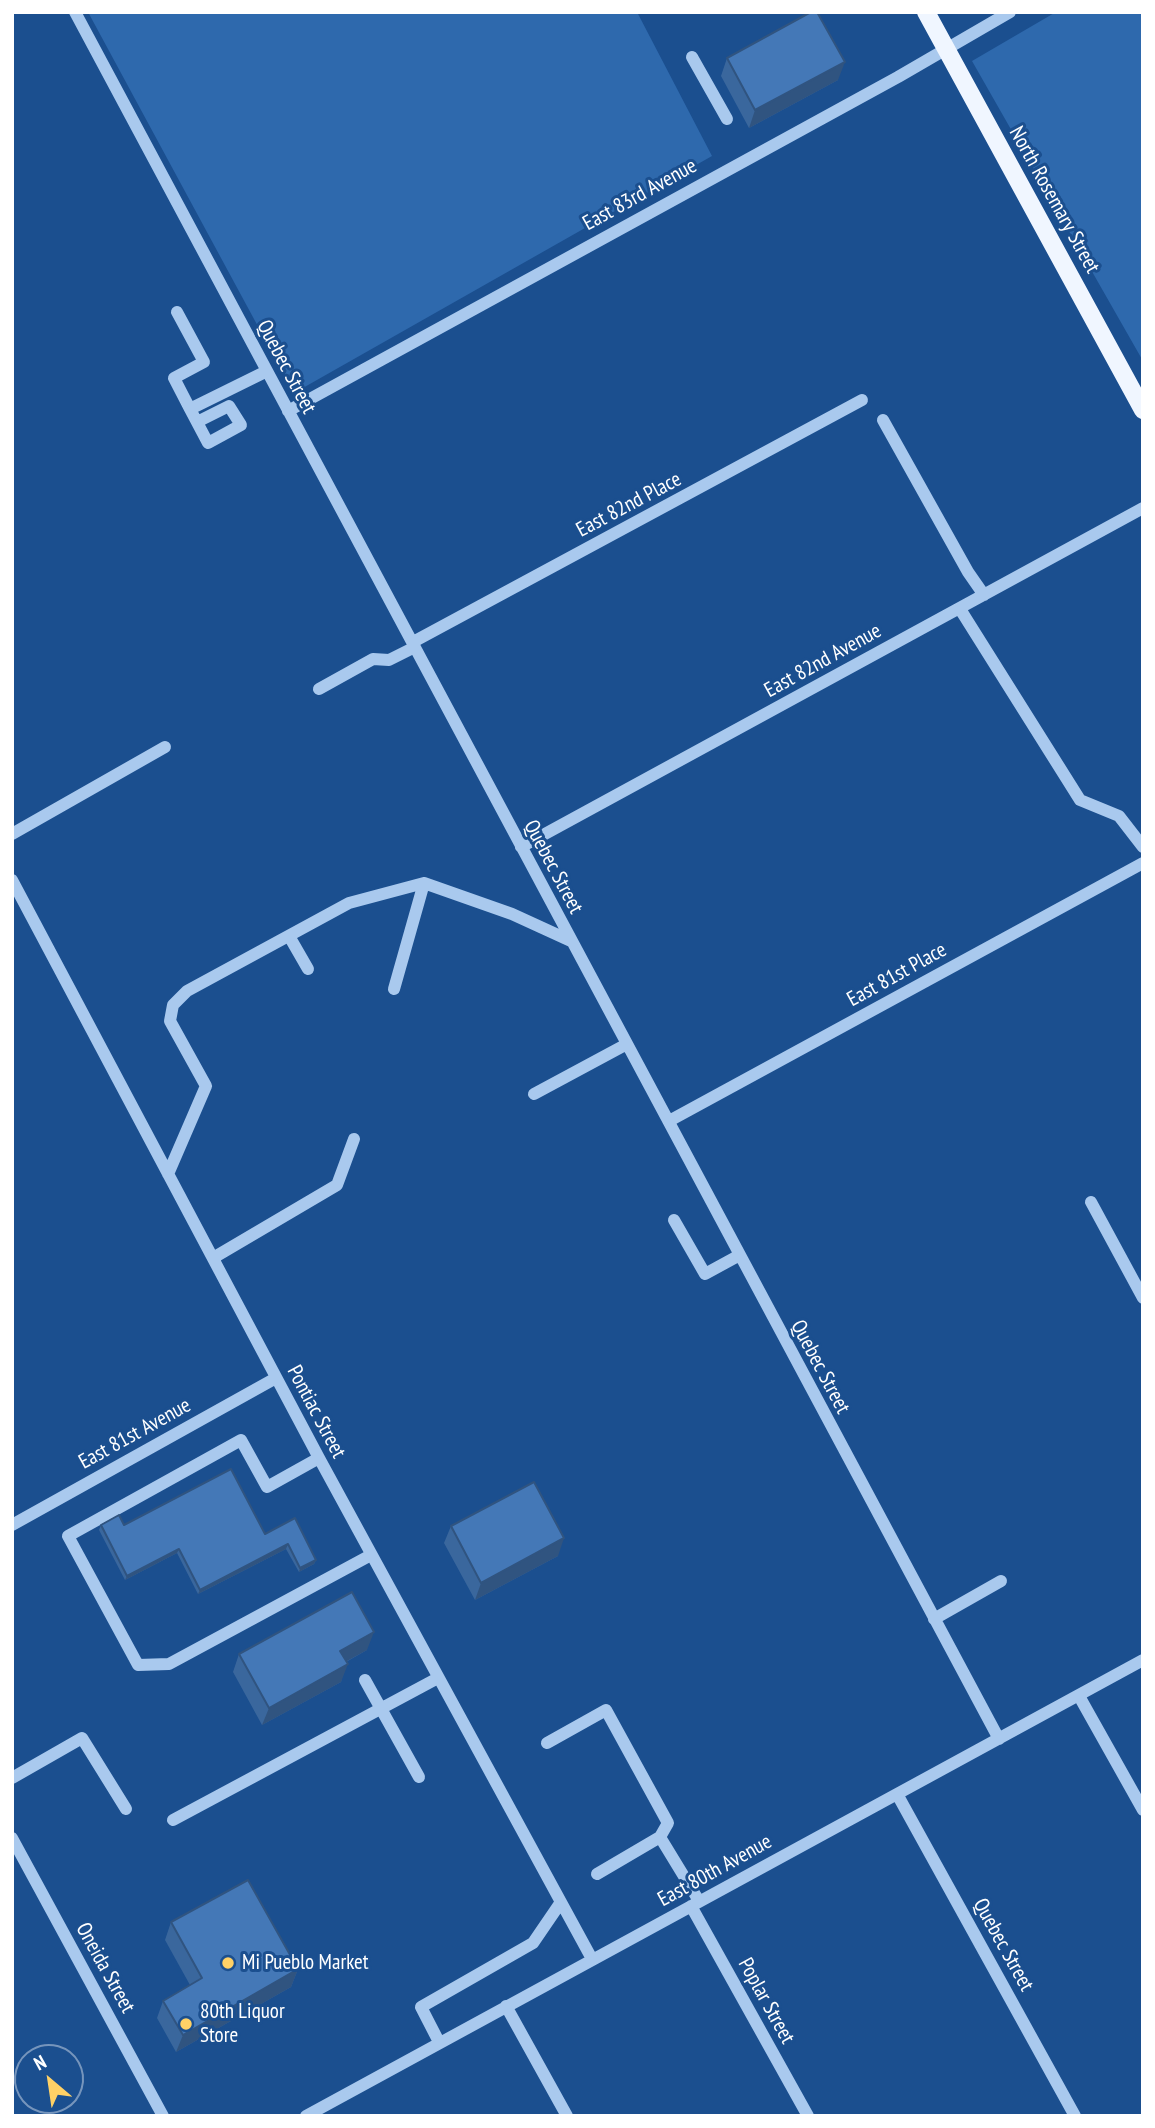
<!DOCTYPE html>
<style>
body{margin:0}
#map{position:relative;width:1155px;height:2128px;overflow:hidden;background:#1b4f8f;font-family:"PT Sans Narrow",sans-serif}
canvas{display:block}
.frame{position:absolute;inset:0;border:14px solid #fff;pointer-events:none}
.north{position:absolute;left:14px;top:2044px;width:70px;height:70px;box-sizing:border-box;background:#1b4f8f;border:2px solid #7695bc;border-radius:50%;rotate:331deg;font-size:19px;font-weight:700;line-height:28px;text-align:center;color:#fff}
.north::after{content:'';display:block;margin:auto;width:24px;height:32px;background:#ffd166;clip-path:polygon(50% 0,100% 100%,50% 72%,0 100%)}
</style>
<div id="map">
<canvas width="1155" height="2128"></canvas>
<div class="frame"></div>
<div class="north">N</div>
</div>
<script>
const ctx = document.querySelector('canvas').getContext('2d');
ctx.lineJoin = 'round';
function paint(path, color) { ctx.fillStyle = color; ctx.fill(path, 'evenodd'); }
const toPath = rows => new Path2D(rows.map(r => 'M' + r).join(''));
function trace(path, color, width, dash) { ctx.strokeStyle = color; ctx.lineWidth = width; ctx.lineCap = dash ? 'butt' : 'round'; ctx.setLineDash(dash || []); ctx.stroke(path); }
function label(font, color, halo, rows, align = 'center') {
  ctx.font = font + ' "PT Sans Narrow",sans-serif'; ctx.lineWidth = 6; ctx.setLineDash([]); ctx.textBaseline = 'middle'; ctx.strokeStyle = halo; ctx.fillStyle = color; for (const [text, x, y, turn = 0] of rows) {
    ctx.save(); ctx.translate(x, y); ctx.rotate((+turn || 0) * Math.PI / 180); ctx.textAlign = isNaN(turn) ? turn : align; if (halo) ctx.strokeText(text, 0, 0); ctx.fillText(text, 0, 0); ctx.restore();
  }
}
paint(toPath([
 [88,12,637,12,712,156,294,393],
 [1056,12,1143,12,1143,361,972,61]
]), '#2e69ad');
trace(toPath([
 [75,12,999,1739],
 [692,57,727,119],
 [177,312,204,362,174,378,190,409,267,371],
 [190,409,208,443,241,425,229,406,197,422],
 [288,411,898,77,1010,12],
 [883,420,968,572,984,595],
 [960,609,1080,800,1119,816,1143,847],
 [413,642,862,400],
 [319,689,373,659,389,660,415,647],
 [12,834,165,747],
 [521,847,1143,508],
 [12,880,319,1458,592,1959],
 [289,936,308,969],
 [394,989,424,883],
 [534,1094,627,1044],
 [669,1121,1143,863],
 [168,1174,206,1086,170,1021,173,1005,187,991,349,903,424,883,512,914,571,941],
 [1091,1202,1143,1298],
 [674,1220,705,1274,738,1256],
 [213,1258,337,1185,354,1139],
 [319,1458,267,1487,241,1440,68,1536,138,1665,169,1664,371,1555],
 [12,1525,276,1378],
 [934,1619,1001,1581],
 [365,1680,419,1777],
 [1079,1696,1143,1810],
 [547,1743,606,1710,668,1823,660,1837],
 [12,1778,82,1738,126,1809],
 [897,1794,1075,2116],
 [173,1820,438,1678],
 [12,1838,163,2116],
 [597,1874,660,1837,699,1901],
 [691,1906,808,2116],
 [506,2006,567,2116],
 [439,2042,421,2007,533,1943,561,1902],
 [306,2116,1143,1660]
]), '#a9c9ee', 12);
trace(toPath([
 [926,12,1143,410]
]), '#f0f6ff', 18);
paint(toPath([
 [727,58,838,80,749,128,721,76],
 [295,1518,316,1560,314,1564,299,1572,286,1549,198,1594,177,1553,125,1580,99,1530,101,1525,265,1534],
 [451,1526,558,1556,475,1600,444,1543],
 [367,1650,346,1662,341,1682,262,1725,233,1672,239,1654],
 [171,1922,298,1969,291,1987,176,2052,157,2018,163,2001,190,1985,165,1940]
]), '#3a679d');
paint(toPath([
 [845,62,838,80,749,128,755,110],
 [564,1538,558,1556,475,1600,481,1583],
 [288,1544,286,1549,198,1594,200,1590],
 [179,1549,177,1553,125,1580,127,1576],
 [316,1560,314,1564,299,1572,300,1568],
 [374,1632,367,1650,334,1668,340,1651],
 [348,1664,341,1682,262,1725,269,1708],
 [298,1969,291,1987,176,2052,183,2035]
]), '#305480');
const building = toPath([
 [811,12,817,12,845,62,755,110,727,58,811,12],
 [231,1469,265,1534,295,1518,316,1560,300,1568,288,1544,200,1590,179,1549,127,1576,101,1525,119,1515,124,1525,231,1469],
 [534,1482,564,1538,481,1583,451,1526,534,1482],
 [352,1592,374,1632,340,1651,348,1664,269,1708,239,1654,352,1592],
 [248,1880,298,1969,183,2035,163,2001,202,1978,171,1922,248,1880]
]);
paint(building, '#4478b7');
trace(building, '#305480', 2);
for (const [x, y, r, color] of [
 [228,1963,7,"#ffd166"],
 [186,2024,7,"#ffd166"]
]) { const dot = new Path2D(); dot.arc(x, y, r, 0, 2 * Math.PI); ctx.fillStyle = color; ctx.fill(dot); trace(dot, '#1b4f8f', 2.5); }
label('21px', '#fff', '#1b4f8f', [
 ["East 83rd Avenue",640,195,-29],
 ["North Rosemary Street",1054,200,61],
 ["Quebec Street",286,367,62],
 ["East 82nd Place",629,505,-28],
 ["East 82nd Avenue",823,661,-29],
 ["Quebec Street",553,867,62],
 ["East 81st Place",897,975,-29],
 ["Quebec Street",820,1367,62],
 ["Pontiac Street",316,1412,62],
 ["East 81st Avenue",135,1434,-29],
 ["East 80th Avenue",715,1871,-29],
 ["Quebec Street",1003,1945,61],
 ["Oneida Street",105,1968,61],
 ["Poplar Street",766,2001,61]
]);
label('21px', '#fff', '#1b4f8f', [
 ["Mi Pueblo Market",242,1963],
 ["80th Liquor",200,2012],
 ["Store",200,2036]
], 'left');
</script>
